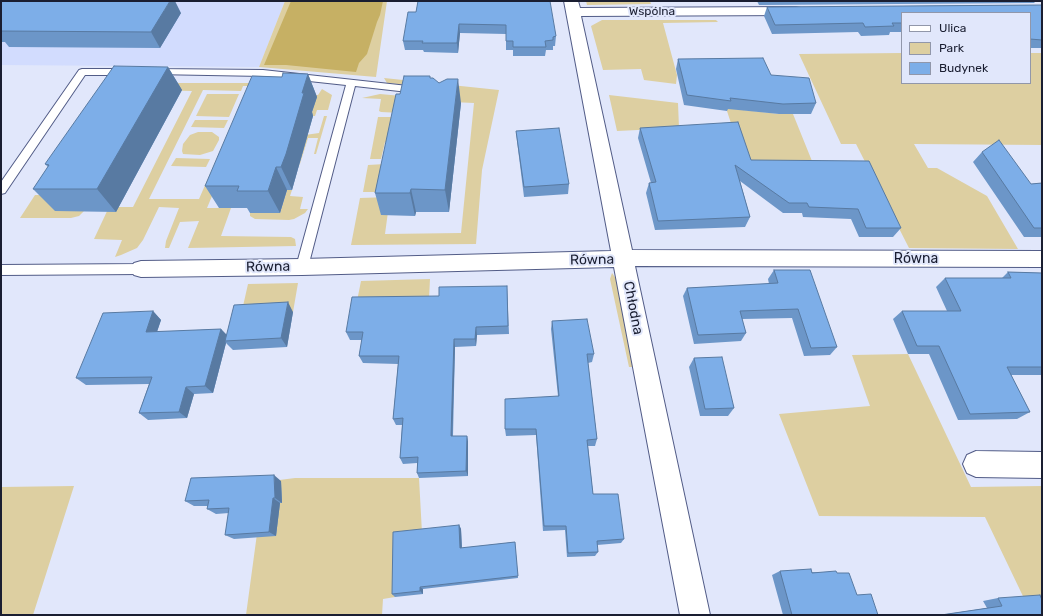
<!DOCTYPE html>
<meta charset="utf-8">
<style>
body{margin:0}
#map{position:relative;width:1043px;height:616px;overflow:hidden;background:#e1e7fb;font-family:Rubik,sans-serif}
canvas{display:block}
.frame{position:absolute;inset:0;border:2px solid #1a1e31;pointer-events:none}
.legend{position:absolute;left:901px;top:12px;width:130px;height:72px;box-sizing:border-box;background:#e1e7fb;border:1px solid #9197aa;margin:0;padding:5px 7px;list-style:none;font-size:12px;color:#1a1e31}
.legend li{display:flex;align-items:center;gap:8px;height:20px}
.legend b{width:20px;border:1px solid #9197aa}
</style>
<div id="map">
<canvas width="1043" height="616"></canvas>
<div class="frame"></div>
<ul class="legend">
<li><b style="height:5px;background:#fff"></b>Ulica</li>
<li><b style="height:11px;background:#ddcfa1"></b>Park</li>
<li><b style="height:11px;background:#7daee8"></b>Budynek</li>
</ul>
</div>
<script>
const ctx = document.querySelector('canvas').getContext('2d');
ctx.lineJoin = 'round';
function paint(path, color) { ctx.fillStyle = color; ctx.fill(path, 'evenodd'); }
const toPath = rows => new Path2D(rows.map(r => 'M' + r).join(''));
function trace(path, color, width, dash) { ctx.strokeStyle = color; ctx.lineWidth = width; ctx.lineCap = dash ? 'butt' : 'round'; ctx.setLineDash(dash || []); ctx.stroke(path); }
function label(font, color, halo, rows, align = 'center') {
  ctx.font = font + ' Rubik,sans-serif'; ctx.lineWidth = 4; ctx.setLineDash([]); ctx.textBaseline = 'middle'; ctx.strokeStyle = halo; ctx.fillStyle = color; for (const [text, x, y, turn = 0] of rows) {
    ctx.save(); ctx.translate(x, y); ctx.rotate((+turn || 0) * Math.PI / 180); ctx.textAlign = isNaN(turn) ? turn : align; if (halo) ctx.strokeText(text, 0, 0); ctx.fillText(text, 0, 0); ctx.restore();
  }
}
paint(toPath([
 [1,1,285,1,259,67,1,65]
]), '#d2dcfe');
paint(toPath([
 [285,1,387,1,376,77,259,67],
 [586,1,650,1,651,4,587,5],
 [602,20,716,20,718,22,663,23,677,75,676,84,644,80,641,69,603,70,591,26],
 [902,53,902,83,1030,83,1030,53,1042,53,1042,145,914,144,928,168,937,168,987,196,1018,249,909,248,856,144,841,144,799,54],
 [384,78,499,90,482,170,476,244,351,245,360,198,390,197,385,234,461,233,474,103,452,102,454,89,387,83],
 [116,83,250,83,257,86,243,86,241,91,203,90,149,199,199,199,246,92,292,92,318,95,322,89,332,95,328,110,317,110,315,116,311,116,316,97,252,100,207,208,231,208,221,236,291,237,295,239,296,246,188,248,199,221,180,222,169,248,165,248,166,241,179,208,159,207,143,240,137,248,121,255,115,257,122,240,94,239,109,207,133,207,192,91,154,90],
 [207,94,239,94,229,117,196,116],
 [380,94,434,99,401,113,381,112,379,111,381,99,362,98],
 [609,95,678,103,679,128,617,131],
 [726,108,779,114,793,114,814,166,745,166],
 [324,116,327,116,316,154,314,154,318,138,308,138,299,167,305,135,319,133],
 [378,117,391,117,388,137,395,142,385,142,381,159,370,159],
 [195,120,228,120,224,128,191,127],
 [198,132,212,132,219,137,219,140,213,151,200,155,183,154,182,151,183,144,190,135],
 [176,158,210,159,206,167,171,166],
 [385,164,380,192,363,192,368,165],
 [287,190,292,190,290,196,303,197,300,209,308,209,305,213,294,219,289,220,255,219,250,216,250,213,280,213],
 [35,195,65,195,56,211,84,211,79,216,71,218,20,218],
 [612,273,619,283,636,367,629,367,610,279],
 [430,279,427,337,356,306,361,281],
 [298,283,293,312,241,315,248,284],
 [908,354,971,487,1042,486,1042,615,1032,615,985,517,819,516,779,414,870,406,852,355],
 [295,478,419,478,422,533,395,597,383,599,382,615,246,615,264,482],
 [74,486,33,615,1,615,1,487]
]), '#ddcfa1');
paint(toPath([
 [291,1,383,1,380,15,377,22,367,54,359,63,356,72,286,65,264,65]
]), '#c6b064');
const lane = toPath([
 [82,69,126,69,130,72,126,75,85,75,5,193,1,194,1,182,79,70,82,69],
 [156,69,263,70,417,87,422,90,417,93,355,86,308,267,306,270,302,272,298,270,296,267,346,85,263,76,153,74,152,72,153,70,156,69],
 [141,264,145,266,147,269,145,272,141,274,1,275,1,265,141,264]
]);
const street = toPath([
 [564,1,578,1,580,8,796,7,801,8,803,11,801,14,796,15,581,16,632,250,1042,251,1042,267,635,266,710,615,680,615,614,267,302,275,141,277,134,275,130,269,134,263,141,261,302,259,611,251,564,1],
 [976,451,1042,452,1042,478,976,477,967,473,963,464,967,455,976,451]
]);
trace(lane, '#525c87', 2);
trace(street, '#525c87', 2);
paint(lane, '#fff');
paint(street, '#fff');
paint(toPath([
 [1,1,181,13,160,48,9,47,5,42,1,42],
 [418,1,556,36,555,46,553,46,553,50,546,50,545,56,513,56,513,50,506,50,506,34,460,33,458,53,424,52,423,50,405,50,403,41,416,12],
 [757,1,1036,1,1034,3,759,5],
 [1042,5,1042,48,1030,48,1030,13,902,13,902,32,890,32,889,35,861,36,858,32,772,34,764,16,767,7],
 [678,59,771,75,816,103,811,114,779,114,728,109,727,111,684,105,676,69],
 [168,67,182,90,116,212,55,211,33,189,48,167,45,164],
 [308,74,317,97,312,112,313,116,292,190,287,190,280,213,250,213,247,208,219,208,205,186,282,77],
 [431,78,461,103,449,212,416,212,415,216,381,215,375,193,400,94],
 [640,128,751,160,901,228,893,237,859,237,851,219,803,217,802,213,783,213,740,181,750,217,745,227,655,230,646,193,649,183,651,183,638,138],
 [516,131,569,184,568,194,524,197,517,141],
 [982,152,1031,184,1042,183,1042,237,1024,237,973,162],
 [774,270,837,347,830,355,804,356,792,318,742,319,746,333,741,341,694,344,683,296,687,288,769,284,768,279],
 [1008,272,1042,273,1042,375,1011,375,1030,412,1017,419,958,420,929,354,908,354,893,319,902,311,947,311,936,287,945,278,1002,278],
 [507,286,509,334,477,335,476,346,455,347,453,436,467,436,468,442,468,476,419,478,417,473,417,463,403,464,400,458,402,425,396,425,393,419,398,364,363,363,359,356,362,340,350,340,346,332,439,296],
 [153,311,161,320,157,332,221,329,226,335,293,312,287,347,233,350,226,343,213,393,194,394,187,418,148,420,139,413,149,384,86,385,76,378],
 [552,321,594,354,592,362,588,363,597,439,595,446,588,446,593,494,624,539,621,543,597,545,598,552,595,556,567,557,565,530,543,531,536,435,506,436,505,429,558,396,551,329],
 [694,358,734,408,728,416,700,416,689,367],
 [281,481,282,503,280,503,276,536,234,539,225,535,229,513,216,514,207,509,208,506,194,506,185,501],
 [459,525,461,529,462,548,515,542,518,578,423,589,423,594,395,597,392,594],
 [780,571,837,573,857,595,878,615,783,615,772,575],
 [998,598,1042,615,940,615,987,608,983,601]
]), '#6c96c8');
paint(toPath([
 [170,1,175,1,181,13,160,48,151,32],
 [459,24,460,33,458,53,457,43],
 [168,67,182,90,116,212,97,189],
 [308,74,317,97,312,112,313,116,292,190,281,167,302,93],
 [458,79,461,103,449,212,445,190],
 [276,167,287,190,280,213,268,191],
 [411,189,416,212,415,216,410,193],
 [288,302,293,312,287,347,281,338],
 [153,311,161,320,154,340,146,332],
 [476,327,477,335,476,346,475,339],
 [221,329,228,336,225,341,226,343,213,393,205,386],
 [454,339,455,347,452,443,451,436],
 [186,387,194,394,187,418,179,412],
 [467,436,468,442,468,476,466,471],
 [274,475,281,481,282,503,275,498],
 [273,498,280,503,276,536,269,532],
 [459,525,461,529,462,552,460,548],
 [420,587,423,589,423,594,420,591]
]), '#587aa2');
const building = toPath([
 [1,1,170,1,151,32,1,31,1,1],
 [418,1,550,1,556,36,553,37,553,40,545,41,546,47,513,47,513,41,506,41,506,25,459,24,457,43,422,43,423,41,403,41,408,12,416,12,418,1],
 [1042,5,1042,40,1030,39,1030,13,902,13,902,23,892,23,894,26,865,27,863,23,775,25,767,7,1042,5],
 [763,58,771,75,809,78,816,103,783,104,730,98,731,101,687,95,678,59,763,58],
 [114,66,168,67,97,189,33,189,49,165,45,164,114,66],
 [283,73,308,74,302,93,304,93,286,154,281,167,276,167,268,191,237,191,239,186,205,186,252,76,282,77,283,73],
 [404,76,430,76,430,78,433,78,439,83,447,79,458,79,445,190,411,189,410,193,375,193,396,94,400,94,404,76],
 [738,122,751,160,869,161,901,228,866,228,858,209,809,207,807,203,789,203,735,165,750,217,658,221,649,183,656,182,640,128,738,122],
 [559,128,569,184,524,187,516,131,559,128],
 [999,140,1031,184,1042,183,1042,228,1034,228,982,152,999,140],
 [774,270,810,270,837,347,811,348,798,309,740,311,746,333,698,335,687,288,778,283,774,270],
 [1008,272,1042,273,1042,367,1007,367,1030,412,970,414,939,346,917,346,902,311,961,311,945,278,1011,278,1008,272],
 [507,286,508,326,476,327,475,339,454,339,451,436,467,436,466,471,417,473,418,457,400,458,403,418,393,419,399,356,359,356,363,332,346,332,352,297,439,296,439,287,507,286],
 [288,302,281,338,225,341,234,305,288,302],
 [153,311,146,332,221,329,205,386,186,387,179,412,139,413,152,377,76,378,103,313,153,311],
 [587,319,594,354,587,354,597,439,587,440,593,494,618,494,624,539,597,541,598,552,568,553,566,526,544,526,536,429,505,429,505,399,559,396,552,321,587,319],
 [722,357,734,408,705,409,694,358,722,357],
 [274,475,275,498,273,498,269,532,225,535,229,508,207,509,209,500,185,501,191,478,274,475],
 [459,525,460,548,515,542,518,576,420,587,420,591,392,594,393,532,459,525],
 [811,569,812,573,836,571,837,573,849,573,857,595,871,594,878,615,792,615,780,571,811,569],
 [1040,595,1042,600,1042,615,941,615,1002,606,998,598,1040,595]
]);
paint(building, '#7daee8');
trace(building, '#587aa2', 1);
label('12px', '#1a1e31', '#e1e7fb', [
 ["Wspólna",652,12]
]);
label('14px', '#1a1e31', '#e1e7fb', [
 ["Równa",916,259],
 ["Równa",592,260,-1],
 ["Równa",268,267,-1],
 ["Chłodna",633,308,79]
]);
</script>
